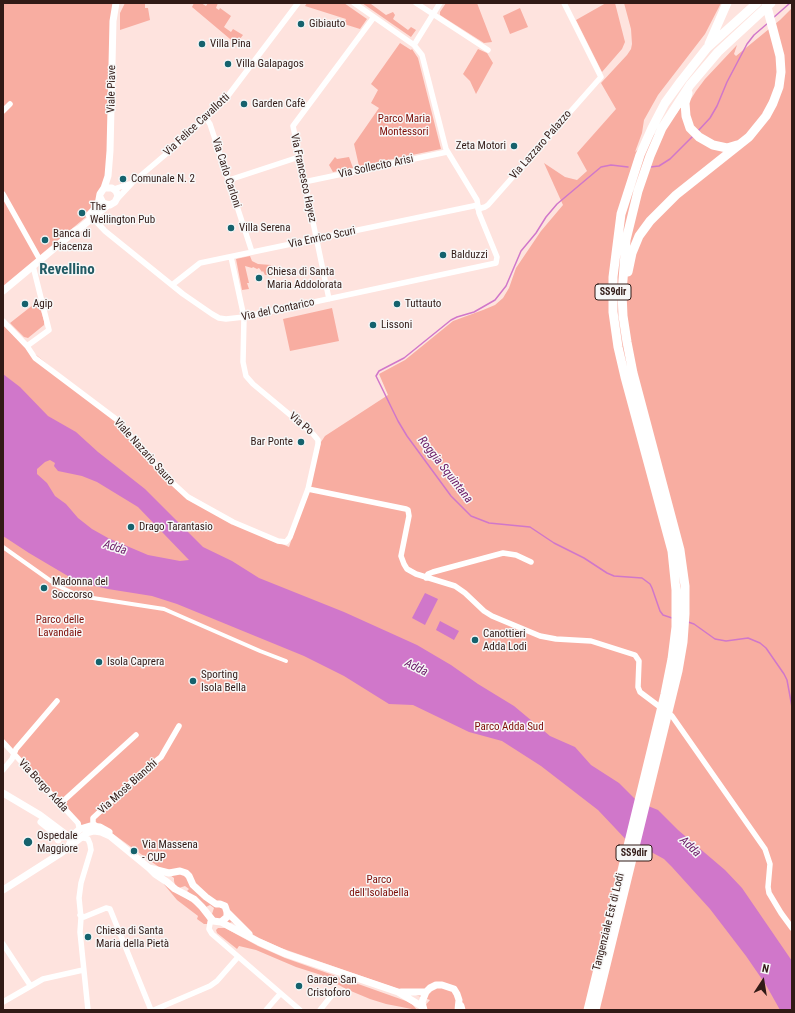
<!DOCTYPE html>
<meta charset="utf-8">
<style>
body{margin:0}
#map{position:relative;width:795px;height:1013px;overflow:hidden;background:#fee3de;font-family:"Roboto Condensed",sans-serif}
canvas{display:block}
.frame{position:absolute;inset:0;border:4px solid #311a16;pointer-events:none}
.north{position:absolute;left:743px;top:961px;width:40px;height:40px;-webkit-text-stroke:3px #f7f7f7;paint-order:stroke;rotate:12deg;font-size:11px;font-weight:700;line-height:16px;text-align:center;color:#311a16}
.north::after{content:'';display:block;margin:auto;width:14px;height:18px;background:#311a16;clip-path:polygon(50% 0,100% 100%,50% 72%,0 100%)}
</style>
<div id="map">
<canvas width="795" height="1013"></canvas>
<div class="frame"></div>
<div class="north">N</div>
</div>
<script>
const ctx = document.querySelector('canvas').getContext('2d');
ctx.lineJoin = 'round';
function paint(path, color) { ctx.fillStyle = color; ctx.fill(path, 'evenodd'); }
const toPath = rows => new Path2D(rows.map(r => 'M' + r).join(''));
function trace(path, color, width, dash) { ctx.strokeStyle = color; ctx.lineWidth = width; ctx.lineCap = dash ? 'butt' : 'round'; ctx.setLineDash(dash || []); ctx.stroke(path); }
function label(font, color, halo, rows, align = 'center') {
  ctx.font = font + ' "Roboto Condensed",sans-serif'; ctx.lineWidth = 3; ctx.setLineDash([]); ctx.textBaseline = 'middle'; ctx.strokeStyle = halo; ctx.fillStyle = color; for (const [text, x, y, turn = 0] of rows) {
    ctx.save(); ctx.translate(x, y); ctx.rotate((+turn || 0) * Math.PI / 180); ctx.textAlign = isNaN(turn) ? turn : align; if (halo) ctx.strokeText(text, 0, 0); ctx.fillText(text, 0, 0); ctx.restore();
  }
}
paint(toPath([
 [3,3,114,3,106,175,92,212,3,286],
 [125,3,145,3,145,8,148,8,150,20,120,30,120,13],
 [194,3,201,3,206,6,208,3,218,3,216,8,219,10,220,8,231,16,224,27,231,32,233,29,243,35,236,44,192,7],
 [307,3,344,3,367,19,360,29,344,24,346,19,305,6],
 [362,3,372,3,371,4,386,15,393,12,395,15,393,19,408,30,411,27,416,30,411,37],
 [446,3,477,3,492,42,484,43,440,15,440,12],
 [606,3,615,3,625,42,622,49,602,72,576,20],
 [624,3,721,3,705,34,658,95,644,120,642,133,635,152,677,113,680,108,682,108,691,99,696,91,705,79,737,45,734,54,736,56,780,20,792,8,792,1010,421,1010,430,1000,281,948,259,938,231,922,229,924,222,919,216,919,212,914,214,908,210,905,206,907,187,891,189,889,185,886,179,888,175,885,174,881,174,878,109,831,100,827,81,825,3,740,3,325,23,344,115,420,178,491,232,522,289,547,309,489,321,442,325,436,388,395,379,374,405,360,453,321,483,310,495,305,503,298,509,288,516,268,541,231,563,205,544,163,565,177,577,180,587,171,577,153,616,109,601,83,627,55,631,49,632,44,631,29],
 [520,8,528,27,510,34,503,16],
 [400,43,411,50,412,49,418,58,441,149,359,166,354,144,379,108,371,103,378,90,371,84],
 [478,49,487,53,493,63,476,94,470,81,463,74],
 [335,157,337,159,349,157,353,168,333,172,329,165],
 [250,256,252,261,258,264,271,265,273,274,265,275,263,271,262,272,259,268,257,269,253,267,252,268,245,266,249,283,247,283,249,289,242,290,236,259],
 [38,301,44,321,44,325,28,338,24,337,10,323],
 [332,308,339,341,290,351,283,319],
 [162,882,199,907,208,920,207,924,204,924,197,919,198,916,177,900],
 [218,928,225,928,258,946,285,958,406,1001,412,1004,417,1010,386,1004,370,999,346,989,321,975,296,967,256,950,239,946,237,949,217,933,216,930]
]), '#f8ada1');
paint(toPath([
 [3,374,20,387,48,416,76,432,98,452,145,489,203,547,232,561,259,578,344,612,417,645,451,665,478,684,514,706,550,736,575,747,591,765,619,783,638,802,658,810,678,830,725,870,742,888,792,961,792,1010,780,1010,766,985,746,956,710,909,672,867,664,859,653,853,632,846,598,810,541,766,502,741,469,732,413,705,389,704,344,676,304,656,177,604,152,596,108,589,78,582,29,553,3,536],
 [50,460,55,463,54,466,58,471,82,476,97,482,138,507,189,560,180,561,148,555,108,538,92,529,78,518,66,504,55,496,47,483,37,474,37,469,45,462],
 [425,593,438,599,425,625,412,618],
 [440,621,459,631,454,640,436,630]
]), '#d077ca');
trace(toPath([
 [773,18,790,3],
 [698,131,710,118,717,106,727,82,747,44,754,35,768,23],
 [628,167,611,165,601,167,557,204,546,217,536,233,521,251,506,286,495,300,474,312,457,317,451,320,404,358,379,371,376,376,398,421,407,436,451,496,471,516,489,523,530,527,554,543,584,558,607,573,614,576,642,578,650,584,652,588,660,611,663,615,672,618],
 [650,167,659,166,670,159,693,136],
 [688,622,694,624,715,639,726,641,748,638,760,643,766,648,784,674,787,680,792,707]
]), '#d077ca', 1.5);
trace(toPath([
 [3,547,58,586,80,596,164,609,260,651,286,661]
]), '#fff', 4);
trace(toPath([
 [416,3,488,50],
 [414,45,440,3],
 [3,111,10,104],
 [206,118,210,124,252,252],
 [229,180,299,157],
 [304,182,447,152],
 [114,189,129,184],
 [3,194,40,260],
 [118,198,132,183,172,149,224,101,298,3],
 [478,209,485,207,488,205,601,77,564,3],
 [90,215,105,231,183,294,212,314,219,318,226,319,244,317,496,263,497,257,479,213,477,200,446,149,422,55,414,45,354,3],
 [172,285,200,263,478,205],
 [329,299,293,126,374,17],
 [3,321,27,346,35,358,116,419,163,474,188,497,233,522,278,541,286,542,290,537,308,489,318,444,318,440,313,434,253,384,246,376,243,362,244,317,231,257],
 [27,346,49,330,33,266],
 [308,489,406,509,408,510,409,516,401,556,404,564,407,569,416,574,455,586,465,593,484,611,492,616,540,636,556,639,591,641,635,655,639,661,638,687,640,692,672,716,765,849,770,864,768,887,769,893,781,913,792,928],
 [426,578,428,574,433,572,503,553,516,555,531,562],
 [3,742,78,823,79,827,79,830],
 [3,770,12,759,16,749,57,701],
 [60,804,136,735],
 [96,826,93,823,93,818,140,774,161,757,179,726],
 [80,838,84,838,88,839,90,844,91,850,81,883,79,898,81,918,80,932,88,1010],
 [80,915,84,917,106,908,110,909,151,1010],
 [211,918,209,929,212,934,300,1010],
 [3,944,30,985],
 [3,1002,43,979,83,970],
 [154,1010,210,986,217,981,238,957],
 [266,1010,280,994],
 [320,1010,332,995]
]), '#fff', 5.5);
trace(toPath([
 [104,188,108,176,110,151,113,21,116,3],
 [89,215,98,205,100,194,104,188,112,188,116,191,118,196,115,202,110,205,103,203,100,197],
 [3,291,75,231,80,228,108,205],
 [3,793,40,815,68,836,71,841,69,845],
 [41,822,56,834,58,840],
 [68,836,72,836,80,829,90,826,100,827,109,832],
 [3,890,61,853,87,833,94,831,101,832,110,836,149,868,169,873,180,871,186,873,189,876,193,885,206,897,216,904,220,904,225,906,227,912,227,917,221,922,213,921,202,907,194,899,175,889,167,882,155,874,149,868],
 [227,912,249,934],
 [221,922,259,942,286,954,398,992,423,1007],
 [401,992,426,992],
 [424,1010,422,1002,426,992,430,988,436,985,442,985,454,989,457,994,459,1000,458,1010]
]), '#fff', 7);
trace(toPath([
 [709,44,727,3],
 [688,93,685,103,686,116,690,128,699,137,713,145,727,148,737,145],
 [628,272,632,253,639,236,650,221,676,195,749,137,766,116,773,103,779,87,781,72,780,56,766,3],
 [460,1006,461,1010],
 [588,1010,665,694,672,659,676,627,676,590,672,551,625,377,618,347,613,312,613,277,621,214,640,155,652,128,665,103,681,81,707,48,757,3],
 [595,1010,678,671,683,642,685,614,685,586,680,550,633,373,627,342,623,316,622,293,626,240,638,191,650,156,662,128,690,85,718,52,771,3]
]), '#fff', 9);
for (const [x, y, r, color] of [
 [301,24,4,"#15626d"],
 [202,44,4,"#15626d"],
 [228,64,4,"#15626d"],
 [244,104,4,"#15626d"],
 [514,146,4,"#15626d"],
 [123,179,4,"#15626d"],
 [82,213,4,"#15626d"],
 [231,228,4,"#15626d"],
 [45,240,4,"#15626d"],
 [443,255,4,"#15626d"],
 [259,278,4,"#15626d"],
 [25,304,4,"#15626d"],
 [397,304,4,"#15626d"],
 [373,325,4,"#15626d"],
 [301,442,4,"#15626d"],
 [131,527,4,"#15626d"],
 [44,588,4,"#15626d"],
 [475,640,4,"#15626d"],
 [99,662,4,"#15626d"],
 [193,681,4,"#15626d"],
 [28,842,5,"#15626d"],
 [134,851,4,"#15626d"],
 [88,937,4,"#15626d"],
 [299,986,4,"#15626d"]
]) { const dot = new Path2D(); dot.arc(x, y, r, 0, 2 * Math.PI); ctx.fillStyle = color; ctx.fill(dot); trace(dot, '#f7f7f7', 1.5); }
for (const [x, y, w] of [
 [613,292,36],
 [634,853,36]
]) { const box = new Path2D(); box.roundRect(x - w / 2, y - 8, w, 16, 3); ctx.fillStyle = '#f7f7f7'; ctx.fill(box); trace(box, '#311a16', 1); }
label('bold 10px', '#311a16', null, [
 ["SS9dir",613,292],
 ["SS9dir",634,853]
]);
label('11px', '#311a16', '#f7f7f7', [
 ["Gibiauto",309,24],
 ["Villa Pina",210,44],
 ["Villa Galapagos",236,64],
 ["Garden Cafè",252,104],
 ["Zeta Motori",506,146,"right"],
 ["Comunale N. 2",131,179],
 ["The",90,207],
 ["Wellington Pub",90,220],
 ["Villa Serena",239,228],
 ["Banca di",53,234],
 ["Piacenza",53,247],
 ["Balduzzi",451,255],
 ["Chiesa di Santa",267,272],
 ["Maria Addolorata",267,285],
 ["Agip",33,304],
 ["Tuttauto",405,304],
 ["Lissoni",381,325],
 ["Bar Ponte",293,442,"right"],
 ["Drago Tarantasio",139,527],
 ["Madonna del",52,582],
 ["Soccorso",52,595],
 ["Canottieri",483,634],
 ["Adda Lodi",483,647],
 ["Isola Caprera",107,662],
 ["Sporting",201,675],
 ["Isola Bella",201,688],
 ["Ospedale",37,836],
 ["Maggiore",37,849],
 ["Via Massena",142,845],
 ["- CUP",142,858],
 ["Chiesa di Santa",96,931],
 ["Maria della Pietà",96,944],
 ["Garage San",307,980],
 ["Cristoforo",307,993]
], 'left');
label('11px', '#311a16', '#f7f7f7', [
 ["Viale Piave",112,89,-89],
 ["Via Felice Cavallotti",197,125,-43],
 ["Via Lazzaro Palazzo",541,145,-49],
 ["Via Sollecito Arisi",376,167,-12],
 ["Via Carlo Carloni",226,173,72],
 ["Via Francesco Hayez",303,178,78],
 ["Via Enrico Scuri",322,238,-12],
 ["Via del Contarico",278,310,-12],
 ["Via Po",301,424,40],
 ["Viale Nazario Sauro",144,452,48],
 ["Via Borgo Adda",43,786,47],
 ["Via Mosè Bianchi",128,787,-42],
 ["Tangenziale Est di Lodi",609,922,-76]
]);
label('11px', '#7e0e08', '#f7f7f7', [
 ["Parco Maria",404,119],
 ["Montessori",404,132],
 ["Parco delle",60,620],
 ["Lavandaie",60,633],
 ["Parco Adda Sud",509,727],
 ["Parco",379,880],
 ["dell'Isolabella",379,893]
]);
label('italic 12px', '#691967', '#f7f7f7', [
 ["Roggia Squintana",445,470,52],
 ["Adda",115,548,18],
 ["Adda",416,668,26],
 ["Adda",690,847,44]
]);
label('bold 15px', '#235b64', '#f7f7f7', [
 ["Revellino",67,270]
]);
</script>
